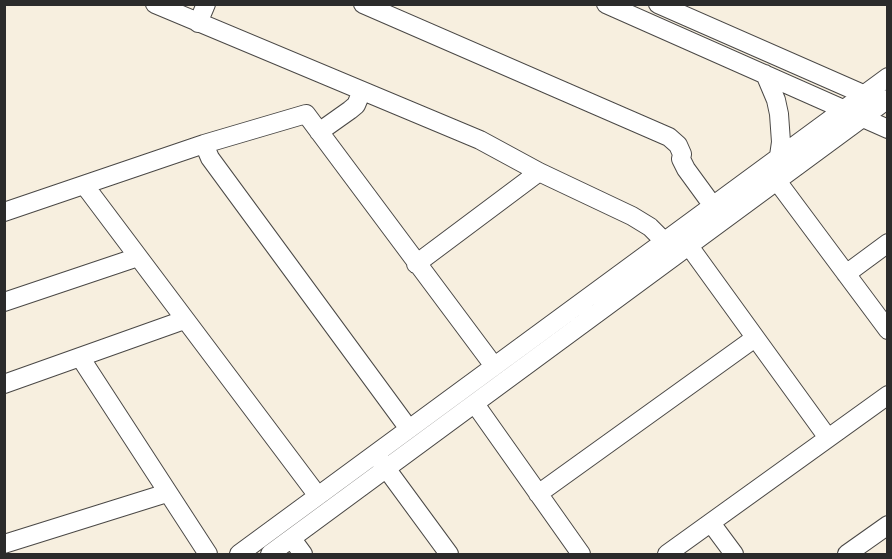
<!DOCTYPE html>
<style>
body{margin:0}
#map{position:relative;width:892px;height:559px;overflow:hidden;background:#f7efdf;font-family:"Patrick Hand",sans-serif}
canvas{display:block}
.frame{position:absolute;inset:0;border:6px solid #2b2b2b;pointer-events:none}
</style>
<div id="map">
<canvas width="892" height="559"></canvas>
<div class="frame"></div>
</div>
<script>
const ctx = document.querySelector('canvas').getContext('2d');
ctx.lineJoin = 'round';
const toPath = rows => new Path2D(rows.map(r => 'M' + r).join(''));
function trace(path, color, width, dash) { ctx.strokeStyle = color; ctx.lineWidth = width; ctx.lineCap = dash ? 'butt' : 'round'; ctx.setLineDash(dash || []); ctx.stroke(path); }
const minor = toPath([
 [155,4,480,140,539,172,632,216,650,227,664,241],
 [363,4,669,137,678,145,682,154,681,159,686,169,713,206],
 [606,4,888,129],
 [658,4,872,98],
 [198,23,206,4],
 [765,74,776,100,779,114,781,142,779,156],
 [319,132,350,110,356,105,362,91],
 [204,144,210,158,409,429],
 [777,181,888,330],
 [85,186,318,496],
 [4,212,204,144,306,114,494,366],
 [689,246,828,438],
 [416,264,539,172],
 [846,274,888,243],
 [4,302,138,257],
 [80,357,208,554],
 [4,384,184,320],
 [475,404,581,554],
 [380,460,449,554],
 [538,494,755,338],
 [711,523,734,554],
 [292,539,303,554],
 [4,544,167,493],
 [239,554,888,77],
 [270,554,888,99],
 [667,554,888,395],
 [847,554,888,525]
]);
trace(minor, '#4a4846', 20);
trace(minor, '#fff', 18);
</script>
